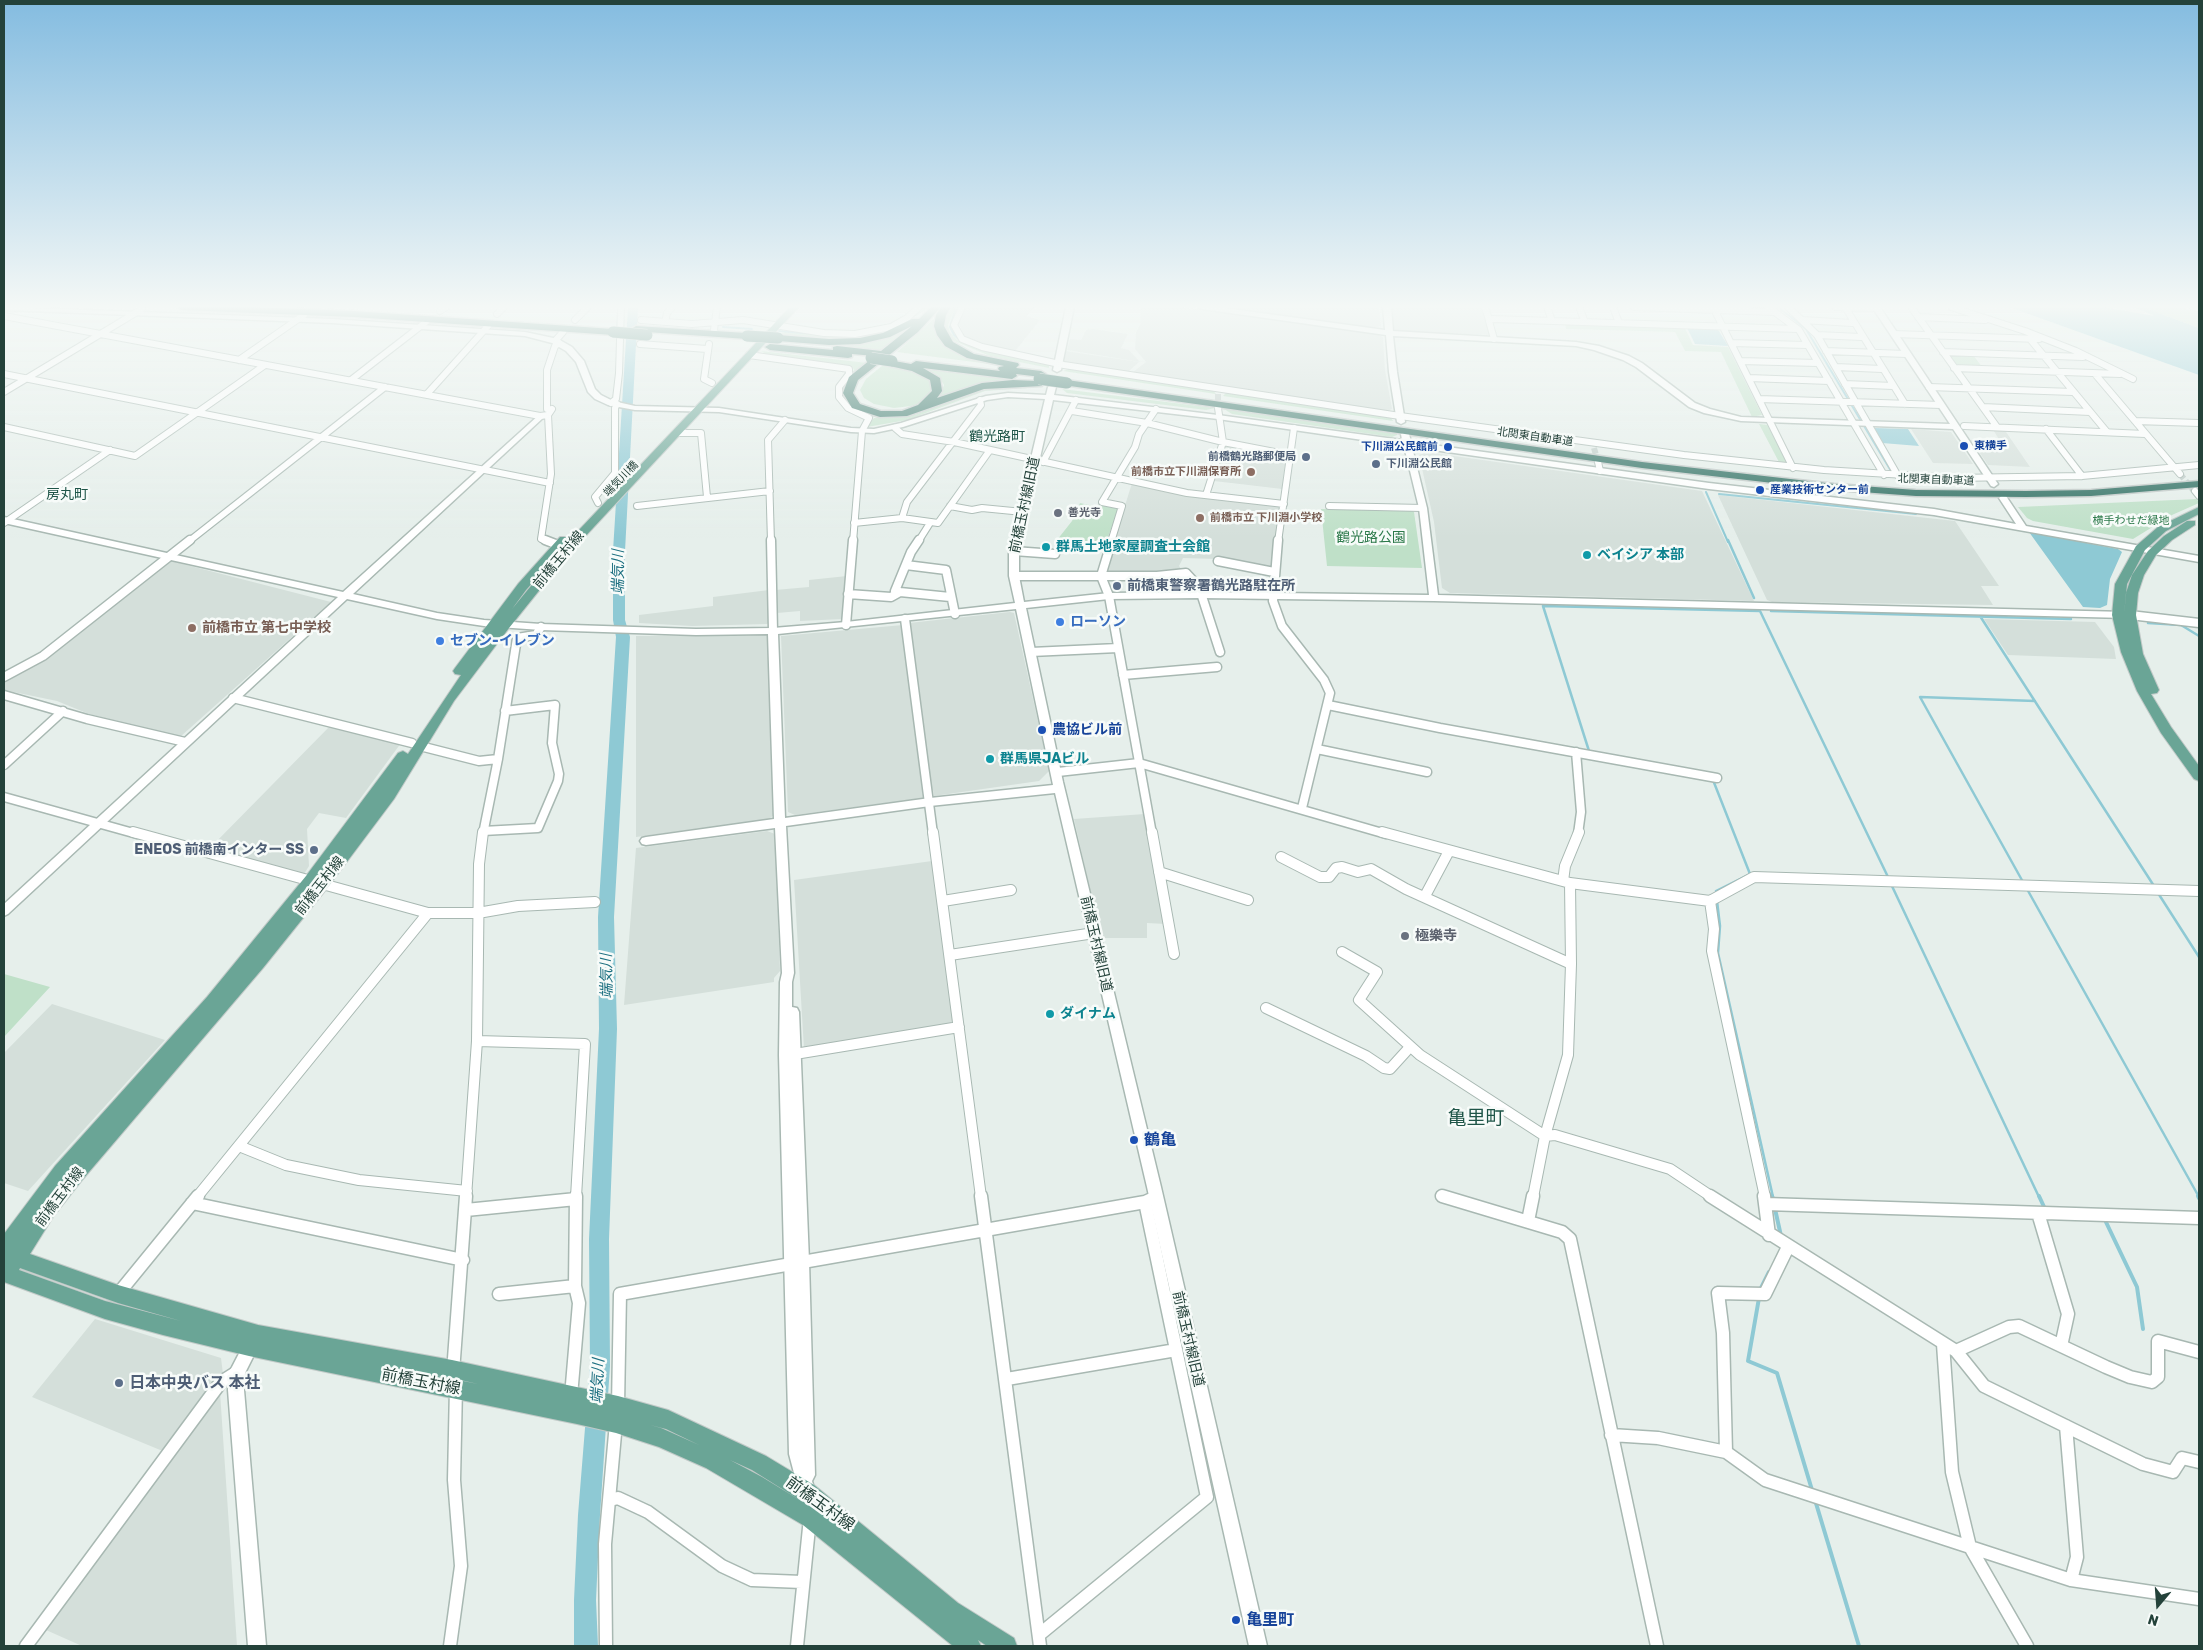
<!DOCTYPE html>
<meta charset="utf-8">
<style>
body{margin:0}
#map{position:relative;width:2203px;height:1650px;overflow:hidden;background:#e6efeb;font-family:Rubik,sans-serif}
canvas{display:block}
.frame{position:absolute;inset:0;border:5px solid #24423a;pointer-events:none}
.north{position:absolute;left:2133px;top:1580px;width:50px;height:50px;-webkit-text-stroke:4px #f7fbf9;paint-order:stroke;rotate:198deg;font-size:14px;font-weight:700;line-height:20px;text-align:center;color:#24423a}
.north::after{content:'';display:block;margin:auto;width:18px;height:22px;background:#24423a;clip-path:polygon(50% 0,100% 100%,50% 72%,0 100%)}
</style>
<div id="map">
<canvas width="2203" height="1650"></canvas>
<div class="frame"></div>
<div class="north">N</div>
</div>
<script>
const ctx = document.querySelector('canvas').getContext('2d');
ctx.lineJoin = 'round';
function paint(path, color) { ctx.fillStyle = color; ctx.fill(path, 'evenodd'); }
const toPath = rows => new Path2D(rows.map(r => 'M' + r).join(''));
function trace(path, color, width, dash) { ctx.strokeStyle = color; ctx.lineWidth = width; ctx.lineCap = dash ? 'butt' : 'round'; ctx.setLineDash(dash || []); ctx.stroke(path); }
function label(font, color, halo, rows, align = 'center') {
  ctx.font = font + ' Rubik,"Noto Sans JP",sans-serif'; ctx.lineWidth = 5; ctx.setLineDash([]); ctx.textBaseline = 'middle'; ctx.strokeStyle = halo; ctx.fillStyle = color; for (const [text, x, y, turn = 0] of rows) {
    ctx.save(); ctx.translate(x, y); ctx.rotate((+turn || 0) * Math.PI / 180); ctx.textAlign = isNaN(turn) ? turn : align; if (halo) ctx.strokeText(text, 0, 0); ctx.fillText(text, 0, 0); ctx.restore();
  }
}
paint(toPath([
 [964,307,1034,307,1027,316,1040,320,1016,350,1012,352,995,348,964,336,958,322],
 [1141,307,1180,307,1377,334,1383,337,1385,370,1392,409,1387,411,1135,374,1133,372,1146,362,1135,349,1136,332,1140,325],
 [1223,307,1379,307,1381,326,1375,328],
 [1391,307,1482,307,1490,335,1397,331,1393,329],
 [1093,329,1128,334,1121,348,1129,350,1140,362,1067,350,1070,339,1081,340,1086,330],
 [1066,351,1139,362,1127,373,1064,364],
 [1992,428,2004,429,2030,467,1988,465,1971,440,2000,441],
 [1911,429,1951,432,1973,464,1933,463],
 [1225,445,1286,456,1282,489,1214,481],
 [1426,452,1702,491,1754,601,1450,593,1442,588,1434,522,1419,455],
 [1132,483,1186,494,1281,507,1271,569,1217,559,1183,558,1179,566,1182,570,1181,572,1104,573],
 [1718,495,1955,521,1999,586,1981,586,1993,605,1772,602,1767,600],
 [171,561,331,602,180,737,89,714,57,701,4,690,4,679,49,655,165,563],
 [847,576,843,619,800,621,800,611,777,613,775,590,809,587,809,580],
 [769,590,769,622,767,624,692,626,639,623,639,615,713,606,713,597],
 [1010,612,1014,613,1049,771,1039,781,934,796,933,790,931,790,909,623],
 [1984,619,2095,622,2114,647,2116,659,2008,655],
 [903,625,923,798,795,815,788,812,781,636],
 [768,635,775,814,769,819,636,837,636,636],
 [331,725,401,743,346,818,319,813,307,829,309,866,304,874,209,849],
 [1145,814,1166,924,1147,923,1147,938,1101,938,1074,819],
 [767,831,775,834,780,971,774,978,774,982,624,1005,636,848],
 [932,861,953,1024,804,1049,794,880],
 [52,1004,165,1040,28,1191,4,1183,4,1053],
 [95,1319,221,1358,223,1374,165,1452,32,1397],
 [220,1392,237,1646,82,1646,46,1630]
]), '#d4dfda');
paint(toPath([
 [923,307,930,307,900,326,868,337,838,339,776,336,785,332,830,335,870,334,882,332,914,315],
 [952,307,955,308,948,325,950,332,957,340,979,350,1044,362,1049,365,1049,368,990,356,954,341,945,331,944,325,946,315],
 [2142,307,2181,307,2199,313,2199,328],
 [937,316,950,347,1012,367,897,352],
 [920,321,885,351,782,340,856,343],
 [1565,324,1685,328,1693,345,1728,347,1762,415,1752,417,1721,352,1685,351,1675,332,1566,329],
 [761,351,868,363,851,378,844,392,848,402,855,408,880,416,915,415,962,395,986,388,1042,387,985,391,907,420,867,427,874,418,878,418,862,413,851,407,846,401,843,394,844,385,854,370,852,366,766,354],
 [1947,355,1973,355,1983,368,1955,366],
 [883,365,908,368,929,376,934,390,921,403,911,406,894,408,874,404,864,398,860,390,866,379],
 [919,367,972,373,1026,381,973,386,928,405,940,395,944,385,938,375],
 [1071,368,1213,390,1216,394,1063,371],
 [1062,389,1215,408,1206,410,1067,393],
 [1227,392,1391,418,1393,421,1223,396],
 [1224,409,1397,434,1397,435,1392,437,1232,414],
 [1759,424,1769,425,1789,463,1780,464],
 [2197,499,2199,503,2172,515,2133,539,2033,521,2027,518,2018,507],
 [1080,503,1098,507,1100,503,1119,507,1104,548,1057,540,1072,521],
 [1321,509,1411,510,1414,512,1422,568,1327,566],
 [4,974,50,987,4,1037]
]), '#bfe0c8');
paint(toPath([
 [2009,307,2103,307,2155,316,2133,307,2142,307,2199,328,2199,375],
 [1687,328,1716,329,1719,331,1728,346,1695,344],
 [1874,428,1908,429,1919,446,1882,443],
 [2029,532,2118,549,2122,552,2110,579,2107,605,2100,608,2083,607]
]), '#8ec9d4');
trace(toPath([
 [956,307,950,327,954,335,961,341],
 [1778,307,1806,329,1891,471],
 [633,321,638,321],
 [723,327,752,329],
 [779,331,804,333],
 [1706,492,1728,542],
 [1719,494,1916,514]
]), '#8ec9d4', 2);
trace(toPath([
 [1728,540,1754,598],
 [1771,611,2071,619],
 [1980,616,2154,886],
 [2148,623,2181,625,2199,636],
 [1589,751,1543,606,1760,611,1888,877],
 [1713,780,1750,874,1716,891,1717,895],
 [2023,882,1920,697,2035,701],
 [1891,884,2039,1197],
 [2027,889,2199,1197],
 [2158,893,2199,957],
 [1717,901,1720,926,1718,953,1773,1197]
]), '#8ec9d4', 2.5);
trace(toPath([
 [1772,1196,1773,1199],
 [2039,1196,2045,1209],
 [2198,1196,2199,1198],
 [1775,1209,1781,1236],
 [2105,1220,2137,1287,2143,1329],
 [1760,1290,1769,1272],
 [1759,1298,1748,1361,1777,1373,1812,1490],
 [1815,1500,1859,1646]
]), '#8ec9d4', 4);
paint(toPath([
 [628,307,638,307,625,551,625,620,630,637,614,917,617,1029,609,1239,610,1366,600,1515,596,1600,598,1646,574,1646,574,1600,578,1515,590,1366,589,1239,599,1029,598,917,616,637,613,620,613,551,628,307]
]), '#8ec9d4');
trace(toPath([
 [304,315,315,307],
 [1218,394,1218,408],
 [1594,448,1598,462],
 [2180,474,2194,491]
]), '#bfccc8', 6, [6, 3]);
const minorFar3 = toPath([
 [962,307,954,325,962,339,982,347,1064,365,1400,416,1684,455,1824,470,1954,478,2082,476,2199,465],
 [1485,307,1489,320],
 [1547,307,1552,321],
 [1579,307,1585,322],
 [1613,307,1619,323],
 [1634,307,1775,312],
 [1713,307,1793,468],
 [1768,307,1799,330,1884,475],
 [1788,307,1817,335,1898,476],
 [1835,307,1877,308],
 [1845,307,1905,404],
 [1911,307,1997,427],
 [1951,307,2025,331,2076,351,2133,379],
 [2193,307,2199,309],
 [440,311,446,307],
 [497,314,504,307],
 [4,316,540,416,548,415],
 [1918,317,1985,320],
 [575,320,588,307],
 [641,320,692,324,743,320,824,333,855,334,891,327,907,318,919,307],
 [1802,320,1852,323],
 [665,322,667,313,672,307],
 [714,330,717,307],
 [1894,334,2039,339],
 [1817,335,1861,337],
 [1494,339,1489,321,1492,319,1797,329],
 [2030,339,2107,432],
 [555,341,563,332],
 [1731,343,1807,345],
 [640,344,707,349],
 [709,344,704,379,712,383],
 [1826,351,1906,354],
 [1943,352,2083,357],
 [749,355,849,369,849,374,839,387,839,397,848,408,869,418,862,431,853,542],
 [239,360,304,315],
 [1740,361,1818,363],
 [1836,367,1882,369],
 [1954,368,2120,374],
 [4,374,550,483],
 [2095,374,2180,474],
 [1749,378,1829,381],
 [351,380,426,322],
 [1845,384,1893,386],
 [1929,387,2073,392],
 [4,392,142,309],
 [427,394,488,326],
 [1759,399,1941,405],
 [980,400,981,405,907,502,902,518,938,523,990,450],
 [611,403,616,399,619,373,621,307],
 [1983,407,2090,412],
 [547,409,547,370,555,346,559,343],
 [1072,411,1147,423,1223,442,1290,455],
 [2135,421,2199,423],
 [1964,426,2145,434],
 [4,427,135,456,265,365],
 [895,428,902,434,954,442,1187,493,1284,504],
 [2046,429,2082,476],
 [676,433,701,433,707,497],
 [1043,462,1076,400],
 [1598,462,1600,471],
 [2195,491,2199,496],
 [1206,495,1223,442,1218,408],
 [598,503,595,497,615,473,615,408,617,404],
 [637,506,770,491],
 [950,506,972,510,982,508,1023,512],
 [1329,506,1423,508],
 [4,523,110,450],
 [854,523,902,518],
 [188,542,385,387],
 [549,542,541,539,551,474,548,415,552,409],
 [771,542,768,440,785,420],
 [918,542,930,523],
 [1111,542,1122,506,1102,502,1135,447,1139,434,1156,409],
 [1278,542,1294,428]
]);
const minorFar2 = toPath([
 [545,540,558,545],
 [771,540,773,631],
 [1112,540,1101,576,1109,596,1152,834],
 [1278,540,1273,601,1282,626,1324,680,1330,693,1302,808],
 [1014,551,1055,554],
 [1218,561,1274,572],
 [906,565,946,570,955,614],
 [1014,576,1157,576,1186,573,1199,587,1220,652],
 [900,592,950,597],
 [848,594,891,597,900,592,895,591,911,552,919,540],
 [2130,615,2199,623],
 [905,619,933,834],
 [846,625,853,540],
 [1031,652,1118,648],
 [1123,675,1217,667],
 [4,677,43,656,190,540],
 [4,695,87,719,185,742],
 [233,698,412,743],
 [1328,705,1440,728,1717,778],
 [420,746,479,761,498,759],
 [1317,749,1427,772],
 [1576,752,1581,812,1578,834],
 [4,765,63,711],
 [1058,772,1139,763,1386,834],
 [4,797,137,834],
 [483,831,538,828,558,781,559,774,552,743,555,705,505,711],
 [483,834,498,759,517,638,536,635,541,627]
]);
const minorFar1 = toPath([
 [133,832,428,913,478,913,518,906,595,902],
 [933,832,981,1197],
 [1152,832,1174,954],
 [1382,832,1570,883,1710,901,1754,877,2199,891],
 [1281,857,1320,877,1329,877,1336,868,1342,867,1358,872,1371,869,1406,889,1571,964],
 [1159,872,1248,900],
 [1563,881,1565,866,1579,832],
 [1425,896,1449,851],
 [943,901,1011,890],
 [1710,901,1714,929,1712,951,1765,1197],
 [1342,952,1377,972,1359,1000,1420,1055,1545,1136,1555,1135,1670,1169,1712,1197],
 [950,955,1094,933],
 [1266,1008,1366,1056,1384,1068,1390,1069,1410,1047],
 [477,1041,585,1044,576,1197],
 [789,1055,959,1027],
 [239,1146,286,1165,359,1180,467,1191],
 [1442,1196,1446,1197],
 [197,1197,428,913],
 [466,1197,477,1041,479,864,483,832],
 [1533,1197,1545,1136,1568,1055,1571,964,1570,883]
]);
const minor = toPath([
 [981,1196,1040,1646],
 [1442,1196,1562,1232,1570,1239,1657,1646],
 [1710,1196,1956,1351,1984,1386,2143,1464,2173,1472,2182,1458,2199,1462],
 [1764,1196,1769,1235],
 [192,1203,463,1260],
 [1766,1204,2199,1218],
 [466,1210,576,1199],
 [2038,1213,2068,1314,2061,1346],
 [1528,1221,1533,1196],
 [118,1294,198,1196],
 [499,1294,575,1286],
 [1943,1344,1952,1472,1970,1547,2027,1646],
 [1956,1351,2009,1327,2019,1326,2106,1367,2130,1377,2152,1382,2158,1377,2158,1341,2199,1352],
 [453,1372,466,1196],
 [1007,1379,1176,1350],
 [571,1396,579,1303,575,1286,576,1196],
 [618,1406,620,1294,1145,1202,1156,1197],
 [2066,1426,2077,1557,2071,1580],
 [1611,1435,1658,1438,1726,1452,1765,1480,2071,1580,2199,1599],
 [1726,1452,1723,1333,1718,1293,1765,1294,1788,1247],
 [610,1500,618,1498,648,1512,722,1566,752,1580,802,1582],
 [1040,1634,1207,1497,1145,1202],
 [26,1646,221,1382,237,1372],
 [450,1646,461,1566,454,1480,456,1387],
 [606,1646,605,1544,616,1423],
 [797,1646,810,1518]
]);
const tertiary = toPath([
 [4,307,332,319,525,332,558,339,572,347,584,361,595,389,601,395,613,401,635,406,719,408,851,428,874,429,901,423,986,396,1008,393,1046,395,1048,387,1052,385,1056,387,1054,395,1218,415,1402,440,1401,434,1405,432,1409,434,1411,442,1709,483,1934,509,2016,524,1999,498,2003,495,2006,496,2026,526,2199,556,2199,562,1934,515,1709,489,1412,447,1427,508,1438,595,2126,612,2131,615,2126,618,1434,601,1202,598,1109,599,1026,608,1063,782,1161,1187,1267,1646,1249,1646,1147,1187,1055,793,930,806,786,826,794,973,792,982,792,1007,797,1008,799,1012,809,1261,815,1475,812,1481,815,1492,813,1498,807,1500,801,1498,799,1492,789,1454,779,1055,780,982,782,973,775,828,646,845,642,844,640,841,642,838,646,837,774,819,768,634,696,635,541,630,484,626,437,619,347,599,8,914,4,916,4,904,338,597,4,523,4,517,343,592,540,414,544,416,543,418,353,594,437,613,484,620,541,624,696,629,773,628,846,622,1015,603,1009,576,1009,551,1045,399,1008,397,987,400,903,427,874,433,851,432,719,412,635,410,608,405,595,399,588,392,576,362,566,351,552,343,525,336,332,323,4,310,4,307],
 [1053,400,1218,419,1404,446,1419,508,1429,595,1202,592,1109,593,1024,602,1019,576,1019,551,1053,400],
 [1016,609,1053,785,930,798,785,818,778,634,1016,609],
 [1066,307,1074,307,1061,370,1057,372,1053,370,1066,307],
 [1198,307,1217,307,1385,330,1383,307,1391,307,1393,331,1576,342,1599,346,1629,356,1642,363,1695,403,1710,409,1741,417,1950,424,1872,307,1880,307,1998,484,1994,487,1991,486,1953,429,1741,421,1704,413,1689,407,1636,367,1623,360,1594,350,1576,346,1393,336,1397,372,1405,422,1401,424,1397,422,1389,372,1386,335,1202,309,1198,307],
 [252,1335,257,1338,260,1343,245,1373,244,1390,266,1646,248,1646,228,1390,229,1372,232,1367,247,1338,252,1335]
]);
const primary = toPath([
 [790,307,799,307,566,557,509,628,454,701,394,799,328,887,263,968,83,1179,53,1217,30,1254,118,1285,258,1325,452,1360,618,1396,668,1410,766,1456,814,1485,958,1603,1014,1638,1017,1646,987,1646,978,1640,981,1646,953,1646,803,1525,706,1468,659,1447,616,1433,577,1424,249,1356,163,1335,105,1319,4,1282,4,1234,55,1166,207,997,306,876,398,753,403,751,408,754,461,675,455,674,453,671,455,668,518,584,560,537,568,537,570,539,561,549,790,307],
 [554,558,512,609,526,590,554,558],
 [20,1268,118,1303,181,1321,105,1301,19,1270,20,1268],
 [428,1374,452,1378,478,1384,428,1374],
 [650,1425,666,1429,699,1445,661,1428,650,1425],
 [730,1460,752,1470,806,1504,762,1477,730,1460],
 [2199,507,2199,514,2166,531,2145,550,2127,584,2124,615,2126,593,2132,575,2148,551,2164,536,2187,521,2195,521,2195,525,2172,540,2156,555,2144,575,2138,593,2136,615,2143,654,2159,690,2157,693,2151,694,2171,727,2199,766,2199,781,2194,779,2161,733,2137,691,2121,652,2112,615,2115,584,2136,546,2158,527,2199,507]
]);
const motorway = toPath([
 [177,307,251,307,354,311,613,329,618,332,613,335,354,317,182,310,177,307],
 [931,307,941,307,918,332,858,380,853,393,860,404,881,411,902,411,918,405,932,391,930,380,912,371,885,365,885,361,889,360,911,364,916,361,1000,371,998,369,999,367,1004,366,967,358,945,346,937,335,934,326,936,315,941,307,951,307,946,315,944,326,953,342,974,354,1018,363,1019,365,1016,368,1041,371,1046,374,1041,377,1016,374,1017,376,1012,379,923,368,940,378,942,391,937,398,982,383,1013,380,1038,381,1042,382,1042,386,984,389,907,416,880,417,852,408,843,393,849,377,875,356,852,354,852,357,848,358,770,350,765,347,770,344,833,350,833,347,837,346,881,351,912,326,890,337,860,344,829,345,778,341,773,338,778,335,829,339,860,338,883,333,912,319,919,319,931,307],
 [636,326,747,333,752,336,747,339,632,331,631,329,636,326],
 [1067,380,1642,462,1834,484,1916,490,2026,491,2091,490,2199,481,2199,487,2091,496,2026,497,1916,496,1834,490,1642,468,1063,385,1062,383,1067,380]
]);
trace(minorFar3, '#a8b8b2', 8);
trace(minorFar2, '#a8b8b2', 11);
trace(minorFar1, '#a8b8b2', 12);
trace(minor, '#a8b8b2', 15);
trace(tertiary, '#a8b8b2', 3);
trace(primary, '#c2cac8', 2);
trace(motorway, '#c2cac8', 3);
trace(minorFar3, '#fff', 6);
trace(minorFar2, '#fff', 8);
trace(minorFar1, '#fff', 10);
trace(minor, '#fff', 12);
paint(tertiary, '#fff');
paint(primary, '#6aa596');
paint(motorway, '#2f6f62');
const motorwayBridge = toPath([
 [613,332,647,335],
 [747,336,778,338],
 [871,358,892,361],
 [1039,379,1067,383]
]);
trace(motorwayBridge, '#c2cac8', 12, []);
trace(motorwayBridge, '#2f6f62', 11);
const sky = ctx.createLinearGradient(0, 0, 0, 538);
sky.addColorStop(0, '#84bce0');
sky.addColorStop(0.57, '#f4f8f6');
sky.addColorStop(1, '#f4f8f600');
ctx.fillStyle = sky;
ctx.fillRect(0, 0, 2203, 538);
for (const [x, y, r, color] of [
 [1964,446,5,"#1a4fb4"],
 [1448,447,5,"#1a4fb4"],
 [1306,457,5,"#5c6f8a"],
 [1376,464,5,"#5c6f8a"],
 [1251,472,5,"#8d6e63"],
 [1760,490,5,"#1a4fb4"],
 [1058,513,5,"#6b7280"],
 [1200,518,5,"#8d6e63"],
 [1046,547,5,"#0f9aa8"],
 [1587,555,5,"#0f9aa8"],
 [1117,586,5,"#5c6f8a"],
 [1060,622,5,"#3f7fe0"],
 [192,628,5,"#8d6e63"],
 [440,641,5,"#3f7fe0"],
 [1042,730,5,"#1a4fb4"],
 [990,759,5,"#0f9aa8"],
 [314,850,5,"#5c6f8a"],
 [1405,936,5,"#6b7280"],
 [1050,1014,5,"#0f9aa8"],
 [1134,1140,5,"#1a4fb4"],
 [119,1383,5,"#5c6f8a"],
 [1236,1620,5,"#1a4fb4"]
]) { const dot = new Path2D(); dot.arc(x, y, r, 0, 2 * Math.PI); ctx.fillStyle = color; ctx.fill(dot); trace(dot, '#f7fbf9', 2); }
label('11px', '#24423a', '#f7fbf9', [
 ["北関東自動車道",1535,437,8],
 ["端気川橋",621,479,-46],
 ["北関東自動車道",1936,480,2]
]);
label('bold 11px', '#164399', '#f7fbf9', [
 ["東横手",1974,446],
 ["下川淵公民館前",1438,447,"right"],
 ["産業技術センター前",1770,490]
], 'left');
label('bold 11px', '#4e5e75', '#f7fbf9', [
 ["前橋鶴光路郵便局",1296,457],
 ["下川淵公民館",1386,464,"left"]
], 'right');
label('bold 11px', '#785e54', '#f7fbf9', [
 ["前橋市立下川淵保育所",1241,472],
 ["前橋市立 下川淵小学校",1210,518,"left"]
], 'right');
label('bold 11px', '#5b616d', '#f7fbf9', [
 ["善光寺",1068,513]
], 'left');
label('11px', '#2d7a4b', '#f7fbf9', [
 ["横手わせだ緑地",2131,521]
]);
label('14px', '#1f5548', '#f7fbf9', [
 ["鶴光路町",997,437],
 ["房丸町",67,495]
]);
label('14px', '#24423a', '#f7fbf9', [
 ["前橋玉村線旧道",1025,505,-78],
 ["前橋玉村線",559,560,-50],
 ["前橋玉村線",320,886,-52],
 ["前橋玉村線旧道",1096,944,77],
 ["前橋玉村線",60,1197,-53],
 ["前橋玉村線旧道",1188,1339,77]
]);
label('14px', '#2d7a4b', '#f7fbf9', [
 ["鶴光路公園",1371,538]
]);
label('bold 14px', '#0d838f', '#f7fbf9', [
 ["群馬土地家屋調査士会館",1056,547],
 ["ベイシア 本部",1597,555],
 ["群馬県JAビル",1000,759],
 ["ダイナム",1060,1014]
], 'left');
label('bold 14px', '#4e5e75', '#f7fbf9', [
 ["前橋東警察署鶴光路駐在所",1127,586],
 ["ENEOS 前橋南インター SS",304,850,"right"]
], 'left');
label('bold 14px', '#366cbe', '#f7fbf9', [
 ["ローソン",1070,622],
 ["セブン-イレブン",450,641]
], 'left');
label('bold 14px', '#785e54', '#f7fbf9', [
 ["前橋市立 第七中学校",202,628]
], 'left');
label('bold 14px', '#164399', '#f7fbf9', [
 ["農協ビル前",1052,730]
], 'left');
label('bold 14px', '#5b616d', '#f7fbf9', [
 ["極樂寺",1415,936]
], 'left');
label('italic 15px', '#1c6f80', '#f7fbf9', [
 ["端気川",619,572,-90],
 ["端気川",607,976,-91],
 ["端気川",598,1381,-87]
]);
label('bold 16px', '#164399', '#f7fbf9', [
 ["鶴亀",1144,1140],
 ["亀里町",1246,1620]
], 'left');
label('16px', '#24423a', '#f7fbf9', [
 ["前橋玉村線",421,1382,11],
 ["前橋玉村線",820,1504,36]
]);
label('bold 16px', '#4e5e75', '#f7fbf9', [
 ["日本中央バス 本社",129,1383]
], 'left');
label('19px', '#1f5548', '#f7fbf9', [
 ["亀里町",1476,1119]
]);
</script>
